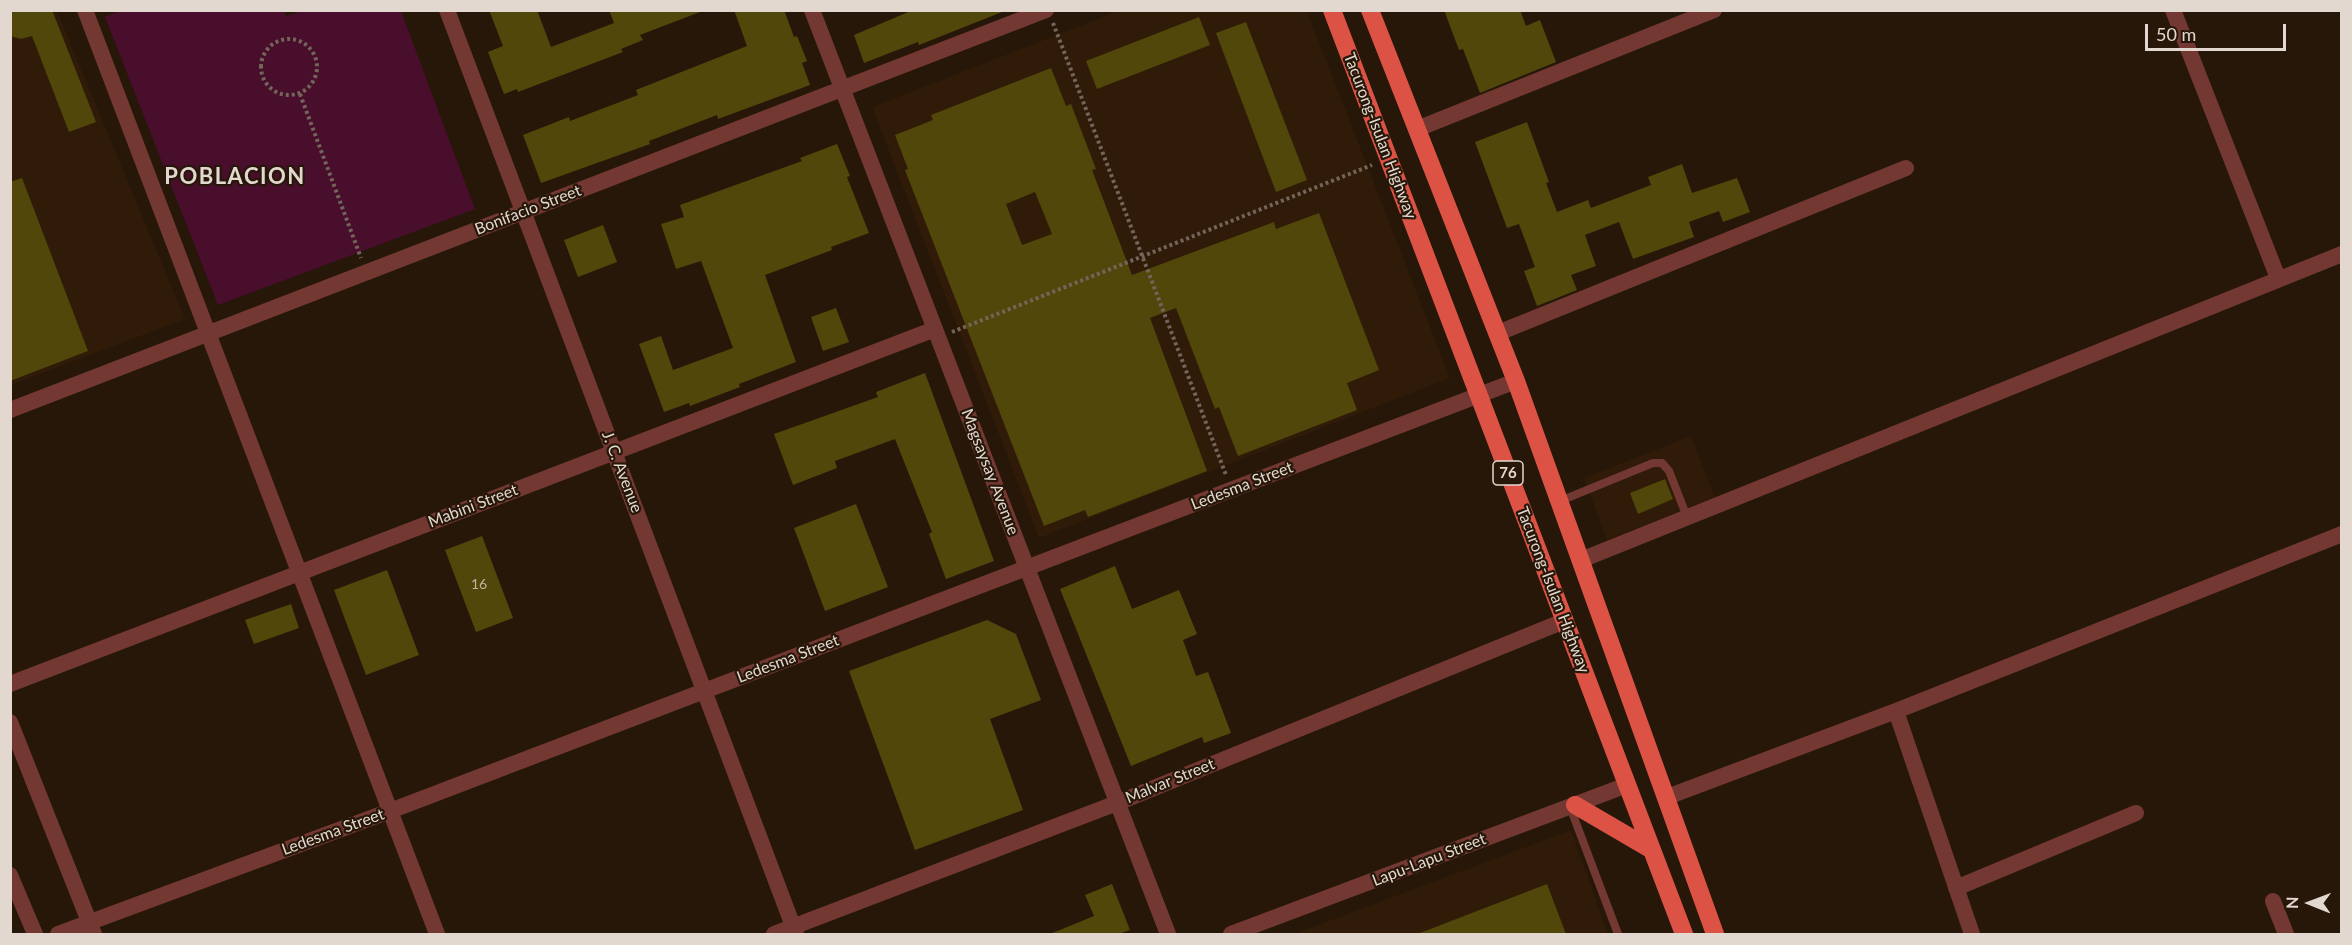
<!DOCTYPE html>
<style>
body{margin:0}
#map{position:relative;width:2352px;height:945px;overflow:hidden;background:#261709;font-family:Lato,sans-serif}
canvas{display:block}
.frame{position:absolute;inset:0;border:12px solid #e3d8cf;pointer-events:none}
.north{position:absolute;left:2280px;top:873px;width:60px;height:60px;-webkit-text-stroke:4px #261709;paint-order:stroke;rotate:271deg;font-size:16px;font-weight:700;line-height:24px;text-align:center;color:#e3d8cf}
.north::after{content:'';display:block;margin:auto;width:21px;height:27px;background:#e3d8cf;clip-path:polygon(50% 0,100% 100%,50% 72%,0 100%)}
.scale{position:absolute;left:2145px;top:24px;width:141px;height:27px;box-sizing:border-box;border:3px solid #e3d8cf;border-top:0;padding-left:8px;font-size:18px;line-height:21px;white-space:nowrap;color:#e3d8cf;-webkit-text-stroke:4px #261709;paint-order:stroke}
</style>
<div id="map">
<canvas width="2352" height="945"></canvas>
<div class="frame"></div>
<div class="north">N</div>
<div class="scale">50 m</div>
</div>
<script>
const ctx = document.querySelector('canvas').getContext('2d');
ctx.lineJoin = 'round';
function paint(path, color) { ctx.fillStyle = color; ctx.fill(path, 'evenodd'); }
const toPath = rows => new Path2D(rows.map(r => 'M' + r).join(''));
function trace(path, color, width, dash) { ctx.strokeStyle = color; ctx.lineWidth = width; ctx.lineCap = dash ? 'butt' : 'round'; ctx.setLineDash(dash || []); ctx.stroke(path); }
function label(font, color, halo, rows, align = 'center') {
  ctx.font = font + ' Lato,sans-serif'; ctx.lineWidth = 4.5; ctx.setLineDash([]); ctx.textBaseline = 'middle'; ctx.strokeStyle = halo; ctx.fillStyle = color; for (const [text, x, y, turn = 0] of rows) {
    ctx.save(); ctx.translate(x, y); ctx.rotate((+turn || 0) * Math.PI / 180); ctx.textAlign = isNaN(turn) ? turn : align; if (halo) ctx.strokeText(text, 0, 0); ctx.fillText(text, 0, 0); ctx.restore();
  }
}
paint(toPath([
 [11,11,57,11,185,319,11,385],
 [1118,11,1307,11,1450,378,1039,538,872,107],
 [1691,436,1715,497,1607,540,1584,478],
 [1571,830,1608,934,1294,934]
]), '#2f1b07');
paint(toPath([
 [121,10,283,10,286,16,302,11,401,11,475,209,218,305,105,17]
]), '#480e2c');
paint(toPath([
 [10,10,52,10,96,122,69,132,32,36,21,39,10,36],
 [489,10,537,10,551,47,614,23,609,10,700,12,640,35,643,40,621,49,623,52,518,92,517,89,504,94,488,52,503,46],
 [734,10,784,10,794,37,797,36,807,61,802,63,810,85,718,119,717,115,649,141,650,144,541,183,523,135,569,117,570,121,638,95,636,90,747,46],
 [913,10,1001,10,1002,12,919,45,918,42,864,63,854,35],
 [1444,10,1520,10,1526,26,1540,20,1556,62,1480,93,1463,49,1459,50],
 [1199,17,1210,45,1097,89,1086,61],
 [1246,22,1307,180,1276,192,1216,33],
 [1051,68,1066,106,1071,104,1096,169,1092,170,1132,275,1274,222,1276,229,1319,213,1379,370,1347,383,1357,410,1238,456,1219,407,1215,409,1176,308,1150,318,1207,471,1088,517,1085,510,1044,526,905,170,908,169,895,135,933,120,931,115],
 [1035,192,1052,234,1022,245,1006,204],
 [1527,122,1549,182,1546,183,1557,212,1588,200,1591,208,1651,185,1648,177,1682,164,1692,193,1737,178,1750,212,1723,222,1719,211,1689,222,1694,237,1633,259,1619,222,1585,235,1596,266,1571,275,1577,290,1537,306,1524,271,1535,267,1519,224,1507,228,1475,142],
 [837,144,850,176,847,177,869,233,831,247,832,250,765,275,796,362,739,384,740,387,690,406,689,403,664,412,639,344,661,336,673,370,733,348,701,261,676,269,661,224,684,217,680,205,802,161,800,158],
 [22,178,88,351,10,381,10,182],
 [603,225,617,262,578,277,564,240],
 [836,308,849,342,823,351,811,317],
 [925,373,994,561,946,579,929,534,932,532,895,439,835,461,837,468,793,485,774,434,878,397,876,392],
 [1665,479,1673,499,1638,514,1630,493],
 [856,504,888,587,825,611,794,528],
 [482,536,513,618,476,632,445,550],
 [1115,566,1132,609,1179,590,1197,634,1183,640,1196,676,1208,672,1231,733,1204,743,1202,737,1131,766,1060,589],
 [387,570,419,655,366,675,334,590],
 [291,604,299,628,254,644,245,620],
 [987,620,1016,634,1041,700,990,719,1023,810,915,850,849,671],
 [1112,884,1130,930,1118,934,1050,934,1094,916,1085,895],
 [1547,884,1566,934,1420,934,1420,933]
]), '#52470a');
trace(toPath([
 [1053,23,1226,475],
 '261 67a28 28 0 1 1 56 0a28 28 0 1 1-56 0Z',
 [300,94,361,258],
 [952,332,1372,165]
]), '#73655a', 4, [3, 3]);
trace(toPath([
 [1560,501,1653,463,1662,463,1669,471,1687,517],
 [1570,807,1618,934]
]), '#733831', 8);
trace(toPath([
 [85,10,437,934],
 [447,10,796,934],
 [812,10,1168,934],
 [2173,10,2278,278],
 [1417,129,1714,10],
 [1498,333,1906,168],
 [10,410,1046,10],
 [1581,560,2342,254],
 [10,684,935,329],
 [1896,711,1972,934],
 [10,722,94,934],
 [1667,797,1896,711,2342,534],
 [10,875,35,934],
 [1956,888,2136,813],
 [2273,901,2286,934],
 [58,934,390,811,1516,381],
 [774,934,1117,803,1564,621],
 [1231,934,1627,785]
]), '#733831', 16);
trace(toPath([
 [1332,10,1684,934],
 [1370,10,1516,381,1715,934],
 [1575,805,1652,850]
]), '#dc5346', 18);
label('14px', '#bfb49e', null, [
 ["16",479,584]
]);
for (const [x, y, w] of [
 [1508,473,30]
]) { const box = new Path2D(); box.roundRect(x - w / 2, y - 12, w, 24, 4.5); ctx.fillStyle = '#261709'; ctx.fill(box); trace(box, '#e3d8cf', 1.5); }
label('bold 15px', '#e3d8cf', null, [
 ["76",1508,473]
]);
label('16px', '#e3d8cf', '#261709', [
 ["Tacurong-Isulan Highway",1380,136,69],
 ["Bonifacio Street",528,210,-21],
 ["J. C. Avenue",622,472,69],
 ["Magsaysay Avenue",990,472,69],
 ["Ledesma Street",1242,486,-21],
 ["Mabini Street",473,506,-21],
 ["Tacurong-Isulan Highway",1553,590,69],
 ["Ledesma Street",788,659,-21],
 ["Malvar Street",1170,781,-22],
 ["Ledesma Street",333,832,-20],
 ["Lapu-Lapu Street",1429,860,-21]
]);
ctx.letterSpacing = '1.5px';
label('bold 22px', '#e3d8cf', '#261709', [
 ["POBLACION",235,177]
]);
ctx.letterSpacing = '0px';
</script>
